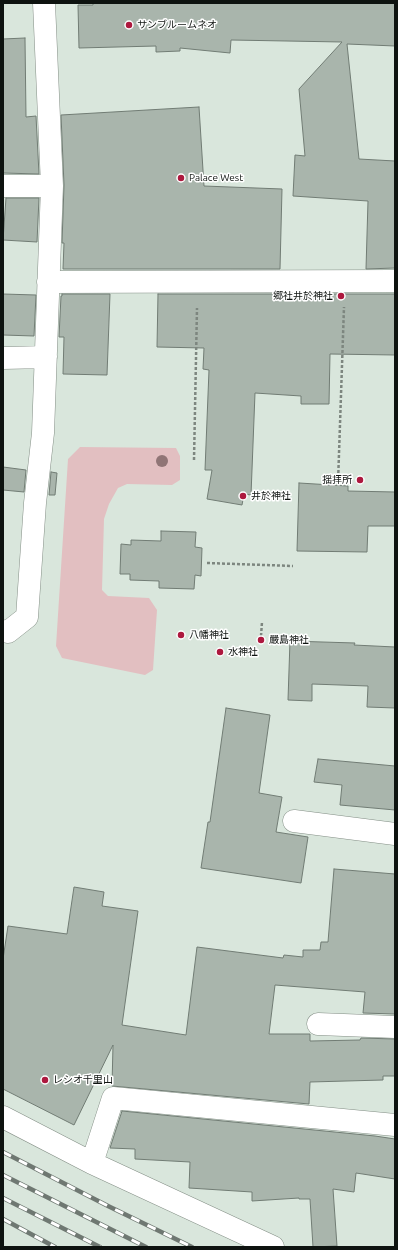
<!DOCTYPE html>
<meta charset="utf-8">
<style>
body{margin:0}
#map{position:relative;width:398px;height:1250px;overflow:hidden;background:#d9e6dc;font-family:Ubuntu,sans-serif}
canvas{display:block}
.frame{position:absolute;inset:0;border:4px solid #0e1310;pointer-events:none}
</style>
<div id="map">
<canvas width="398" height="1250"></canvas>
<div class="frame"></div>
</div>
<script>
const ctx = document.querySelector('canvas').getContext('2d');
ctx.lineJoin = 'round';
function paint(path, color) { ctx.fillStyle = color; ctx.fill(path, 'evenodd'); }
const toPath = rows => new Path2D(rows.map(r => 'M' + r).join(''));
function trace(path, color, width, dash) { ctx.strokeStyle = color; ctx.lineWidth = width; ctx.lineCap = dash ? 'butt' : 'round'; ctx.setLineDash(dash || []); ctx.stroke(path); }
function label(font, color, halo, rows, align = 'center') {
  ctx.font = font + ' Ubuntu,"Noto Sans JP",sans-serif'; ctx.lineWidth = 3; ctx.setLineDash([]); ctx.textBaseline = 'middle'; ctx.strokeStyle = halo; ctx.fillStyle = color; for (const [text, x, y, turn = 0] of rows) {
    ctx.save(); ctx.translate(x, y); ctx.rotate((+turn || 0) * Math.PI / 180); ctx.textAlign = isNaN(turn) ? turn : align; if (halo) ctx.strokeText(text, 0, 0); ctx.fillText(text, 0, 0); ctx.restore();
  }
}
paint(toPath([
 [80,447,176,448,180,456,180,480,172,485,127,484,118,488,109,504,104,519,102,590,108,596,149,598,157,610,153,670,145,675,62,658,56,646,68,459]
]), '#e2bfc1');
const building = toPath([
 [93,3,395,3,395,46,347,44,359,159,395,161,395,268,366,269,368,201,293,196,295,155,305,156,299,89,342,42,231,40,230,53,180,48,180,51,156,52,156,46,79,48,78,5,93,5,93,3],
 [25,38,26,117,36,116,39,174,3,173,3,39,25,38],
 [199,107,204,186,282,189,280,269,63,269,64,243,62,243,64,185,61,115,199,107],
 [6,198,39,198,37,242,3,240,6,198],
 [3,294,36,295,34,336,3,335,3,294],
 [62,294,110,294,107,375,63,374,64,337,59,337,61,296,62,296,62,294],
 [158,294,395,294,395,355,330,354,329,404,301,404,301,396,255,393,251,495,244,494,242,505,207,499,212,470,205,470,209,370,203,369,204,348,157,347,158,294],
 [3,467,26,470,24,492,3,490,3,467],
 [51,472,57,473,55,495,49,495,51,472],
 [299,483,348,486,348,491,395,492,395,526,368,526,367,552,297,551,299,483],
 [161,531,196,532,195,547,202,548,201,576,195,575,194,589,159,588,159,581,130,580,130,574,120,574,121,544,131,545,131,540,161,541,161,531],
 [290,641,355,643,354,645,395,647,395,708,367,707,368,686,312,684,312,701,288,700,290,641],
 [226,708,270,715,259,793,282,797,276,832,308,837,301,883,201,868,208,822,210,822,226,708],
 [318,759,395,766,395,810,340,805,342,785,314,782,318,759],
 [334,869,395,874,395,1014,363,1013,365,992,275,985,269,1034,310,1034,310,1041,360,1040,361,1038,395,1039,395,1076,383,1076,383,1080,310,1082,309,1104,112,1086,113,1045,74,1125,3,1089,3,959,8,926,67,934,74,887,104,892,102,906,138,911,122,1025,186,1035,197,947,283,958,284,955,303,957,303,950,320,950,321,942,328,942,334,869],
 [122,1111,375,1136,395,1139,395,1179,356,1173,354,1192,333,1189,337,1246,313,1247,310,1199,299,1199,299,1198,252,1201,252,1192,189,1188,190,1162,135,1159,135,1149,110,1148,122,1111]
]);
paint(building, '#a9b5ac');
trace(building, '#717c74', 1);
const minor = toPath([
 [3,186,52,186],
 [48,282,395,281],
 [3,358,46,357],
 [3,631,8,632,27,617,35,503,43,433,52,186,44,3],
 [294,821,395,834],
 [318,1024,395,1027],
 [3,1117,92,1163,273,1247],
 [92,1163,113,1098,395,1125]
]);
trace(minor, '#838e85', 23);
trace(toPath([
 [194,460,197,308],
 [338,483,344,307],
 [207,563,293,566],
 [261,636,262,622]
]), '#7d867f', 2.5, [3, 2]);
trace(minor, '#fff', 22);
const rail = toPath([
 [3,1152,108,1206,192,1247],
 [3,1175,146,1247],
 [3,1198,100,1247],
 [3,1219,55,1247]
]);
trace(rail, '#6f7872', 4.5);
trace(rail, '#fff', 3, [9]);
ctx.fillStyle = '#907576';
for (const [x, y] of [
 [162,461]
]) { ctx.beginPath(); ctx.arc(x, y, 6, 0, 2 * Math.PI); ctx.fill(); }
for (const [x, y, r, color] of [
 [129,25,4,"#ad183e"],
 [181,178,4,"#ad183e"],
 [341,296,4,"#ad183e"],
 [360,480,4,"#ad183e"],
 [243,496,4,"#ad183e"],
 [181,635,4,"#ad183e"],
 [261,640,4,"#ad183e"],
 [220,652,4,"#ad183e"],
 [45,1080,4,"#ad183e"]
]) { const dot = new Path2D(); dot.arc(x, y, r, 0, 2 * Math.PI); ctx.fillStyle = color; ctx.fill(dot); trace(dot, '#fff', 1.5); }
label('10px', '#0e1310', '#fff', [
 ["サンブルームネオ",137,25],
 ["Palace West",189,178],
 ["郷社井於神社",333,296,"right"],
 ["揺拝所",352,480,"right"],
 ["井於神社",251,496],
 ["八幡神社",189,635],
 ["嚴島神社",269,640],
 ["水神社",228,652],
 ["レシオ千里山",53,1080]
], 'left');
</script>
